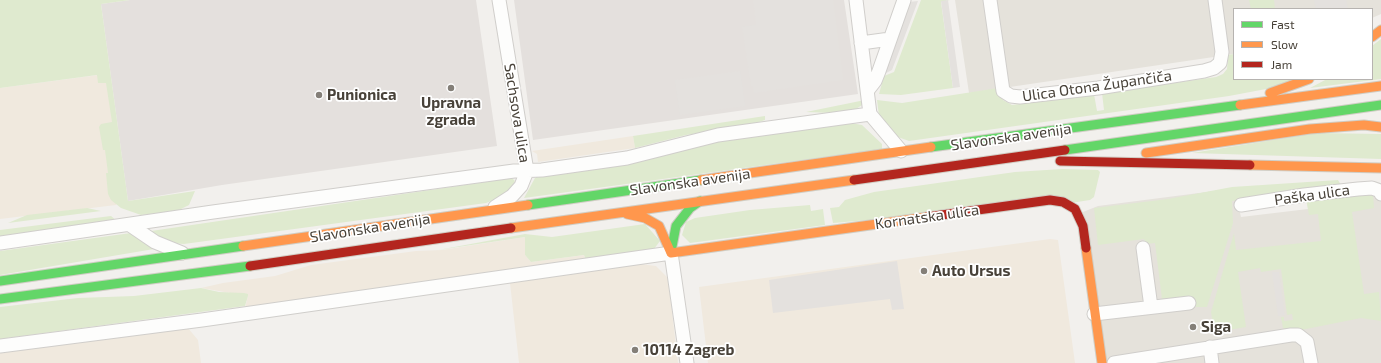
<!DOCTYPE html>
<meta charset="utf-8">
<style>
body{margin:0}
#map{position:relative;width:1381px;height:363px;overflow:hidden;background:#f2f0ed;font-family:"Exo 2",sans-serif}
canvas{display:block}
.legend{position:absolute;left:1233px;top:8px;width:140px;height:72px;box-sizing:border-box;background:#fff;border:1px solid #b6b3b0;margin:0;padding:5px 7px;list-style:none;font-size:12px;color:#484239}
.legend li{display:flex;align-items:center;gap:8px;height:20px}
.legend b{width:20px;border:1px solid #b6b3b0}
</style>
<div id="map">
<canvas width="1381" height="363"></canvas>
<ul class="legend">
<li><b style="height:5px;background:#63d668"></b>Fast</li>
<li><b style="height:5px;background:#ff974d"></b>Slow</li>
<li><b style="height:5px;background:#b3261e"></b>Jam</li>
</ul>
</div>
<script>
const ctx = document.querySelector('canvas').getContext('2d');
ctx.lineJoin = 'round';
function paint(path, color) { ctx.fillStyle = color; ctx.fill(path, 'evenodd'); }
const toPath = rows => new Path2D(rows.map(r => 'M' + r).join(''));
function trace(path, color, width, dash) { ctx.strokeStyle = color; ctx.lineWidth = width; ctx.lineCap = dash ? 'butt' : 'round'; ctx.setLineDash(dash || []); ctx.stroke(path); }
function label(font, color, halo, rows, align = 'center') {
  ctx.font = font + ' "Exo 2",sans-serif'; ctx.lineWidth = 3.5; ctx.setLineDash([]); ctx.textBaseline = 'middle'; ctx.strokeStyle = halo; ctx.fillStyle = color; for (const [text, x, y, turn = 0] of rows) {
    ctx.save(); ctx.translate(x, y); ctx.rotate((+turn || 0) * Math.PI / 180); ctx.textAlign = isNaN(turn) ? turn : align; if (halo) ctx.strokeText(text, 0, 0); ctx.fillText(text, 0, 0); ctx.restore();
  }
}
paint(toPath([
 [955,0,1381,0,1381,14,1372,18,1372,9,1234,9,1234,54,969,93],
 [1230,189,1237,199,1241,217,1308,209,1381,192,1381,363,1105,363,1083,212,1098,206]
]), '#e5e2db');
paint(toPath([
 [106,74,123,195,116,205,0,219,0,88],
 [633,136,635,148,538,162,537,154,532,151],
 [525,237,525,255,531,262,584,255,586,260,245,308,248,296,201,288,223,283,275,276,311,265,416,251,442,250],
 [1050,239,1058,240,1075,363,708,363,699,287],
 [640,264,656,266,668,278,678,363,519,363,510,283],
 [188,328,198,340,201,363,0,363,0,352]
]), '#f0e9de');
paint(toPath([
 [130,0,476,0,497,146,222,185,128,201,101,4],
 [514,0,844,0,858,94,533,140]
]), '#e4e0dd');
paint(toPath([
 [0,0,130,0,101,4,128,201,195,191,189,205,177,211,141,215,121,208,111,200,108,194,106,173,108,173,105,150,103,150,99,127,101,124,112,122,106,83,98,83,97,75,0,88],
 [921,0,950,0,941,2,953,88,901,95,879,94,884,76,894,72],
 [1249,0,1274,0,1275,9,1251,9],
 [1381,39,1381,79,1310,88,1327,79,1372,79,1372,46],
 [1234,54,1234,79,1297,79,1266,89,1229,96,909,141,895,136,879,116,877,100,902,103,998,88,1003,100,1012,105,1094,94,1097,111,1104,110,1102,93,1216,77,1223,74,1227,69,1228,55],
 [865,100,862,105,856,109,832,113,806,112],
 [765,116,765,120,750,125,686,135,635,148,633,136],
 [845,122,862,125,882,144,882,149,524,198,535,178,539,175,675,148],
 [1317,133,1381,134,1381,159,1192,153],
 [1062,169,1098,170,1100,172,1094,197,1090,200,1077,202,833,223,830,208,839,207,845,200,874,192,1015,172],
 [512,178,515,181,510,190,499,198,486,203,184,244,169,243,151,231],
 [1338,180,1341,185,1232,201,1233,223,1207,307,1193,307,1191,296,1162,299,1155,243,1146,244,1144,239,1098,245,1094,208,1168,199,1232,187],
 [1373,193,1374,208,1352,212,1364,294,1379,292,1381,321,1361,318,1301,330,1286,330,1283,328,1281,317,1284,317,1284,321,1293,320,1292,314,1287,315,1281,269,1261,272,1260,268,1238,272,1246,327,1217,332,1214,330,1211,312,1234,233,1236,250,1321,241,1318,214,1309,215,1306,199],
 [810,205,811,211,823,209,825,225,690,243,682,235,686,222,695,218,750,210],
 [87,208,101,211,8,223,27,215],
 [111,216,117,221,0,240,0,230],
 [645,224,660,241,654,249,586,260,584,255,531,262,525,255,525,237,438,250,525,234,552,237],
 [131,233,154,249,0,275,0,251],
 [201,288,219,292,244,293,248,294,248,296,245,306,0,339,0,307,78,298,134,296]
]), '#dfeacf');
paint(toPath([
 [753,0,833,0,843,80,754,93,753,87,751,86,742,27,756,25],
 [948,0,960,87,953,88,941,1],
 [1314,0,1346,0,1348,9,1316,9],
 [918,1,892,70,882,75,909,2],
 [740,71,745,106,680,115,675,80],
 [897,261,904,309,892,310,890,299,773,313,769,280],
 [1272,272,1279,272,1285,315,1278,316]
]), '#e4e1de');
const street = toPath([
 [856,0,870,114,901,151],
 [990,0,1003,91,1011,96,1020,97,1098,88,1204,71,1214,68,1220,63,1222,52,1215,0],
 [861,43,890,39],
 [868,90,875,81,879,71,904,0],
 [1241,205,1304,195,1358,189,1372,188,1380,191,1381,194],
 [495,207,512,196,521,186,527,171,499,0],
 [130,225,155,242,182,253],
 [0,243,213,212,514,171,542,170,627,158,718,135,870,114],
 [1143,248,1151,307],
 [1094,314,1189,303],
 [0,346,202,320,671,253,687,363],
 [1210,347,1212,363],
 [1114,363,1291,335,1298,335,1307,342,1311,363]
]);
const fast = toPath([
 [931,147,1240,105],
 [1065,150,1381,105],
 [528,205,701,180],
 [671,252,676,226,690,208,700,201],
 [0,281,243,246],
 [0,299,250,266]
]);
const slow = toPath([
 [1372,37,1381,30],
 [1270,93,1309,79],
 [1240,105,1381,86],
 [1146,153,1310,129,1364,125,1381,127],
 [1250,165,1381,168],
 [701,180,931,147],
 [627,214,645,218,659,226,671,253],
 [511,228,854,180],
 [243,246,528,205],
 [1086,248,1102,363],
 [671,253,927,217]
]);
const jam = toPath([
 [1060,161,1250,165],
 [854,180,1065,150],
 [927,217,1050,200,1063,202,1075,209,1083,226,1086,248],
 [250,266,511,228]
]);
trace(street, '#d0cecb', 15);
trace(fast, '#d0cdc4', 11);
trace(slow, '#d0cdc4', 11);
trace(jam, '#d0cdc4', 11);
trace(street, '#fdfdfc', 13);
trace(fast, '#63d668', 9);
trace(slow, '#ff974d', 9);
trace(jam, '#b3261e', 9);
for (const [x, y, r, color] of [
 [451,88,4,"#847f78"],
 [319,95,4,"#847f78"],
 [924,271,4,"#847f78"],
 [1193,327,4,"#847f78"],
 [635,350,4,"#847f78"]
]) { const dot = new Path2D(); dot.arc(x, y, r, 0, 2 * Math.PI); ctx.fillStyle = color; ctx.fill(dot); trace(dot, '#fff', 1.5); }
label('15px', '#484239', '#fff', [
 ["Ulica Otona Župančiča",1097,86,-8],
 ["Sachsova ulica",517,113,81],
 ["Slavonska avenija",1011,137,-8],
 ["Slavonska avenija",690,182,-8],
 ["Paška ulica",1312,195,-8],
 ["Kornatska ulica",927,217,-8],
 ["Slavonska avenija",370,228,-9]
]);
label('bold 15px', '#484239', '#fff', [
 ["Punionica",327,95],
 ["Upravna",451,103,"center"],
 ["zgrada",451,120,"center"],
 ["Auto Ursus",932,271],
 ["Siga",1201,327],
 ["10114 Zagreb",643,350]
], 'left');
</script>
